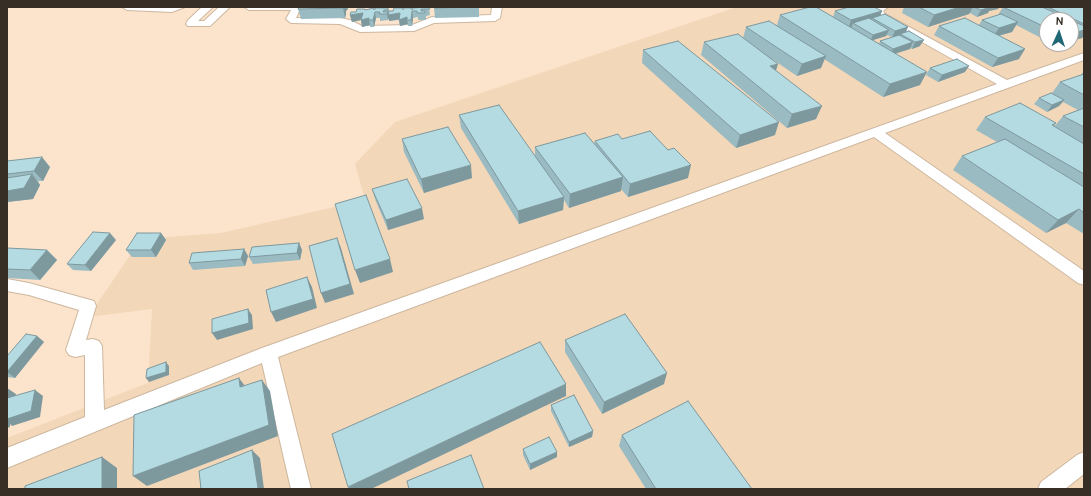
<!DOCTYPE html>
<style>
body{margin:0}
#map{position:relative;width:1091px;height:496px;overflow:hidden;background:#fbe4cb;font-family:Cabin,sans-serif}
canvas{display:block}
.frame{position:absolute;inset:0;border:8px solid #372f25;pointer-events:none}
.north{position:absolute;left:1039px;top:12px;width:40px;height:40px;box-sizing:border-box;background:#fff;border:1px solid #afaca8;border-radius:50%;rotate:3deg;font-size:11px;font-weight:700;line-height:16px;text-align:center;color:#372f25}
.north::after{content:'';display:block;margin:auto;width:14px;height:18px;background:#206875;clip-path:polygon(50% 0,100% 100%,50% 72%,0 100%)}
</style>
<div id="map">
<canvas width="1091" height="496"></canvas>
<div class="frame"></div>
<div class="north">N</div>
</div>
<script>
const ctx = document.querySelector('canvas').getContext('2d');
ctx.lineJoin = 'round';
function paint(path, color) { ctx.fillStyle = color; ctx.fill(path, 'evenodd'); }
const toPath = rows => new Path2D(rows.map(r => 'M' + r).join(''));
function trace(path, color, width, dash) { ctx.strokeStyle = color; ctx.lineWidth = width; ctx.lineCap = dash ? 'butt' : 'round'; ctx.setLineDash(dash || []); ctx.stroke(path); }
paint(toPath([
 [732,7,1084,7,1084,489,7,489,7,438,148,383,152,309,88,317,141,239,221,233,365,200,355,164,395,122,734,8],
 [1047,20,1071,20,1071,44,1047,44]
]), '#f3d7b9');
const minor = toPath([
 [122,7,185,7,172,12,127,10,122,7],
 [202,7,213,7,198,21,204,21,219,7,230,7,210,26,188,26,186,24,188,20,202,7],
 [244,7,301,7,296,18,340,18,350,20,362,26,412,25,432,17,491,15,492,7,502,7,500,18,495,21,434,23,414,31,360,32,340,24,291,23,286,19,291,10,249,10,244,7],
 [877,7,888,7,883,11,885,14,1007,80,1084,53,1084,60,885,133,1084,271,1084,285,1078,283,874,137,278,357,311,489,291,489,262,363,7,468,7,448,85,417,85,355,75,357,69,355,66,350,79,310,29,295,7,291,7,279,29,283,94,301,96,306,86,340,93,339,99,341,102,346,104,410,262,348,997,84,879,18,873,11,877,7],
 [1084,452,1084,474,1065,489,1038,489,1041,482,1077,455,1084,452]
]);
trace(minor, '#cdb79f', 2);
paint(minor, '#fff');
paint(toPath([
 [347,7,348,9,346,11,346,14,345,18,301,19,298,9],
 [429,7,430,15,426,16,426,20,418,20,418,17,413,18,412,26,408,26,408,24,400,26,399,20,389,21,389,18,388,20,380,21,380,18,376,18,374,27,370,27,370,25,362,27,361,20,352,22,350,15,356,12,365,9,365,10,388,8,389,11,403,10,412,10],
 [434,7,479,7,479,17,435,18],
 [904,7,999,7,998,9,989,11,988,13,977,17,970,13,969,14,928,27,902,13],
 [1003,7,1084,7,1084,36,1082,38,1071,41,1071,20,1047,20,1047,41,1016,25,1012,32,999,36,1019,59,992,67,934,35,939,26,979,25,982,20,998,15],
 [835,11,882,11,880,16,908,27,906,32,920,46,912,49,910,48,910,49,895,54,920,85,883,97,824,59,821,68,797,76,772,59,776,71,816,119,787,128,701,55,704,42,743,38,746,27,777,25,780,15,833,17],
 [887,35,892,37,880,41,879,44,873,40,886,36],
 [643,50,775,135,736,148,642,63],
 [930,68,965,72,938,82,926,75],
 [1084,71,1084,234,1066,223,1046,233,953,170,962,156,997,142,976,130,985,117,1056,123,1054,127,1063,116,1078,110,1063,102,1059,106,1047,112,1034,104,1039,98,1052,93,1060,82,1080,76],
 [459,115,535,157,535,147,594,144,595,141,622,139,688,178,628,197,621,189,621,191,569,208,564,200,563,210,519,224,461,128],
 [402,139,472,178,424,193,404,152],
 [7,161,50,167,43,181,38,181,40,185,33,199,7,202],
 [372,189,424,219,388,230,375,199],
 [161,233,166,240,156,257,132,257,126,250],
 [116,240,91,271,73,270,67,264],
 [299,243,302,250,300,260,253,264,249,257],
 [7,248,47,250,57,260,40,280,7,278],
 [244,249,248,256,245,266,193,270,189,263],
 [37,336,44,342,15,378,7,377,7,356],
 [565,340,664,384,602,414,565,352],
 [551,405,593,431,592,437,569,447,551,411],
 [622,435,752,489,646,489,619,446],
 [523,449,557,452,557,457,530,470,523,455]
]), '#9bbbc2');
paint(toPath([
 [341,7,347,7,348,9,346,11,346,14,345,18,343,8],
 [960,7,973,7,969,14,928,27,934,15],
 [991,7,999,7,998,9,989,11,988,13,977,17,981,10],
 [374,8,376,18,374,27,373,20],
 [388,8,390,14,400,13,407,17,407,20,408,24,400,26,399,20,400,19,389,21,389,18,388,20,387,14,388,12,388,15,389,14],
 [412,11,413,18,412,26,411,20],
 [882,11,878,21,872,18,870,23,853,23,851,29,848,30,851,20],
 [363,13,369,18,369,20,370,25,362,27,361,20,352,22,350,15],
 [1018,22,1012,32,993,37,999,28],
 [908,27,905,33,900,34,900,35,892,37,895,31],
 [889,30,886,36,870,41,873,35],
 [1084,30,1084,36,1082,38,1071,41,1071,34],
 [924,40,920,46,912,49,915,42],
 [913,42,910,49,890,55,893,49],
 [1025,49,1019,59,992,67,998,58],
 [826,56,821,68,797,76,802,64],
 [778,64,774,77,770,66],
 [969,66,965,72,938,82,942,75],
 [927,72,920,85,883,97,890,84],
 [1064,100,1059,106,1047,112,1052,105],
 [822,106,816,119,787,128,792,114],
 [779,122,775,135,736,148,740,135],
 [42,157,50,167,43,181,34,171],
 [471,165,472,178,424,193,421,179],
 [691,165,688,178,628,197,630,184],
 [32,174,40,185,33,199,7,202,7,191],
 [623,177,621,191,569,208,570,194],
 [564,197,563,210,519,224,518,211],
 [422,208,424,219,388,230,386,220],
 [1079,209,1066,223,1046,233,1058,220],
 [110,233,116,240,91,271,85,265],
 [161,233,166,240,156,257,151,250],
 [337,238,341,248,354,294,325,303,321,293],
 [299,243,302,250,300,260,297,253],
 [244,249,248,256,245,266,241,259],
 [47,250,57,260,40,280,30,270],
 [390,259,393,272,360,283,355,270],
 [307,277,312,287,317,308,276,322,271,312],
 [248,309,252,315,253,329,217,340,212,333],
 [37,336,44,342,15,378,7,372],
 [166,362,169,366,169,375,149,382,146,378],
 [667,373,664,384,602,414,604,402],
 [239,378,248,390,240,387],
 [262,380,270,391,278,436,147,486,133,476],
 [566,384,566,396,371,489,349,489,348,487],
 [7,388,16,394,11,417,35,390,43,396,40,417,12,426,10,424,10,427,7,428],
 [593,431,592,437,569,447,569,442],
 [252,450,260,458,264,489,255,489],
 [557,452,557,457,530,470,530,464],
 [102,457,117,468,117,489,102,489]
]), '#7e999e');
const building = toPath([
 [299,7,343,7,343,8,298,9,299,7],
 [429,7,430,9,421,9,421,11,425,11,425,13,417,13,417,11,412,11,411,20,407,20,407,17,399,20,400,13,388,15,389,11,393,11,394,8,402,8,403,10,404,8,411,8,412,10,413,8,429,7],
 [434,7,478,7,434,8,434,7],
 [810,7,816,7,927,72,890,84,780,15,810,7],
 [849,7,874,7,882,11,851,20,835,11,849,7],
 [919,7,960,7,934,15,919,7],
 [974,7,991,7,981,10,974,7],
 [1003,7,1042,7,1071,20,1047,20,1047,28,1003,7],
 [1048,7,1084,7,1084,24,1048,7],
 [374,8,374,10,376,8,388,8,388,10,384,10,383,12,388,12,387,14,379,14,380,12,375,12,373,20,369,20,369,18,361,20,363,13,350,15,351,12,356,12,357,9,365,9,365,10,374,8],
 [885,14,908,27,895,31,872,18,885,14],
 [1001,14,1018,22,999,28,982,20,1001,14],
 [869,18,889,30,873,35,853,23,869,18],
 [965,18,1025,49,998,58,939,26,965,18],
 [1071,20,1084,26,1084,30,1071,34,1071,20],
 [769,21,826,56,802,64,746,27,769,21],
 [909,31,924,40,915,42,900,34,909,31],
 [738,34,778,64,770,66,822,106,792,114,704,42,738,34],
 [899,35,913,42,893,49,880,41,899,35],
 [678,41,779,122,740,135,643,50,678,41],
 [957,59,969,66,942,75,930,68,957,59],
 [1084,74,1084,95,1060,82,1084,74],
 [1051,93,1064,100,1052,105,1039,98,1051,93],
 [1020,103,1056,123,1052,125,1084,144,1084,174,985,117,1020,103],
 [499,105,564,197,518,211,459,115,499,105],
 [1084,108,1084,127,1063,116,1084,108],
 [448,127,471,165,421,179,402,139,448,127],
 [650,131,668,150,674,148,691,165,630,184,595,141,618,134,622,139,650,131],
 [585,133,623,177,570,194,535,147,585,133],
 [1005,139,1084,187,1084,213,1079,209,1058,220,962,156,1005,139],
 [42,157,34,171,7,174,7,161,42,157],
 [32,174,24,188,7,191,7,178,32,174],
 [407,179,422,208,386,220,372,189,407,179],
 [366,195,390,259,355,270,335,204,366,195],
 [93,232,110,233,85,265,67,264,93,232],
 [137,233,161,233,151,250,126,250,137,233],
 [337,238,350,284,321,293,309,246,337,238],
 [299,243,297,253,249,257,252,247,299,243],
 [7,248,47,250,30,270,7,269,7,248],
 [244,249,241,259,189,263,192,253,244,249],
 [307,277,313,299,271,312,266,290,307,277],
 [248,309,249,323,212,333,212,319,248,309],
 [625,314,667,373,604,402,565,340,625,314],
 [26,334,37,336,7,372,7,356,26,334],
 [540,342,566,384,348,487,332,434,540,342],
 [166,362,166,372,146,378,147,369,166,362],
 [239,378,240,387,262,380,269,425,133,476,134,415,239,378],
 [35,390,31,411,7,419,7,398,35,390],
 [574,395,593,431,569,442,551,405,574,395],
 [688,401,752,489,656,489,622,435,688,401],
 [549,437,557,452,530,464,523,449,549,437],
 [252,450,258,488,255,489,201,489,199,471,252,450],
 [471,455,484,489,409,489,407,481,471,455],
 [102,457,102,489,25,489,25,486,102,457]
]);
paint(building, '#b4dae2');
trace(building, '#7e999e', 1);
</script>
